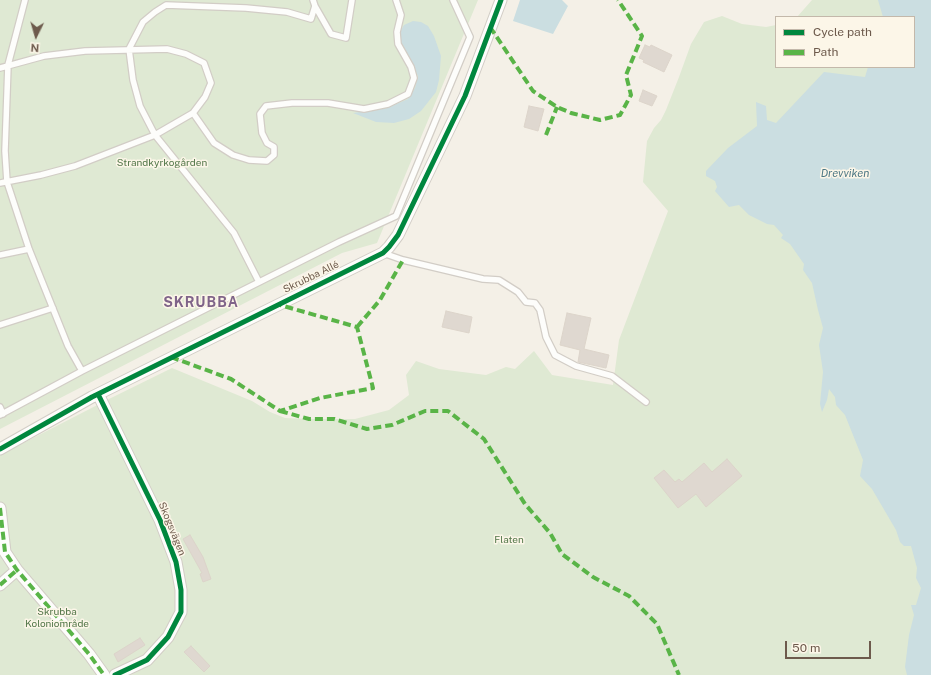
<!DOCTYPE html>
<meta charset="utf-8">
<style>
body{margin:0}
#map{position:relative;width:931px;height:675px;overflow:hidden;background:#f4f0e7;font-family:"Public Sans",sans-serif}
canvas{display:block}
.legend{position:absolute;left:775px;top:16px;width:140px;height:52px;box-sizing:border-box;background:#fcf6e8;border:1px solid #c3b8aa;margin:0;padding:5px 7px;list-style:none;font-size:12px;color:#6d5a4c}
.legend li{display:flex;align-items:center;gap:8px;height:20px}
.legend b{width:20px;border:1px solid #c3b8aa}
.north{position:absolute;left:16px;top:16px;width:40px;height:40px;-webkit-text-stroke:3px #fcf6e8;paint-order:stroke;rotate:185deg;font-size:11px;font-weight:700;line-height:16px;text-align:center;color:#6d5a4c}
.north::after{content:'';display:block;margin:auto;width:14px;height:18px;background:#6d5a4c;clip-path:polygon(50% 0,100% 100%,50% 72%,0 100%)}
.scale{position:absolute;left:785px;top:641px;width:86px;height:18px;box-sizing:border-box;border:2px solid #6d5a4c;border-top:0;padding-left:5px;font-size:12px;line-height:14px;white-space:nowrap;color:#6d5a4c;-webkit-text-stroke:3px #fcf6e8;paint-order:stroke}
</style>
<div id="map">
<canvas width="931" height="675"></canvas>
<ul class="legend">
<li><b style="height:5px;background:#00873e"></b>Cycle path</li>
<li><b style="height:5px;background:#59b447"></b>Path</li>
</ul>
<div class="north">N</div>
<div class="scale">50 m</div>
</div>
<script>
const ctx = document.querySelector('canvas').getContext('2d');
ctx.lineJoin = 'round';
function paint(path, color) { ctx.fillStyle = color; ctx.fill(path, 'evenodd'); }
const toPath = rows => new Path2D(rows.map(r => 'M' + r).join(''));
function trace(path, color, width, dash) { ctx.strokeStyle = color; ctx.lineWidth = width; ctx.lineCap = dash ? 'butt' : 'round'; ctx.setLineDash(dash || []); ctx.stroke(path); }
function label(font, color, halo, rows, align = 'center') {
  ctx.font = font + ' "Public Sans",sans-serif'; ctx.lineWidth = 3; ctx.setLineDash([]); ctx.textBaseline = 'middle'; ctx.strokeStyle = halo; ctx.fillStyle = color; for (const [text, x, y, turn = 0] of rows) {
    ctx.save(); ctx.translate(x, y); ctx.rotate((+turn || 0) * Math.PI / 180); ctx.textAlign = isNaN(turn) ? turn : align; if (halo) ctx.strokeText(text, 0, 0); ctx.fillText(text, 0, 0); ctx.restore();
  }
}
paint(toPath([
 [0,0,478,0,377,243,342,253,0,429],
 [812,0,931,0,931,675,0,675,0,455,111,398,172,368,252,401,270,412,285,418,309,419,355,419,389,410,409,395,406,375,416,361,439,369,486,375,506,367,515,369,534,351,552,375,613,385,619,340,668,211,643,182,647,141,654,128,661,120,666,110,679,77,691,44,704,22,722,16,742,24,766,27,776,25,776,67,914,67,914,17,797,17]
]), '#dfe9d3');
paint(toPath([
 [520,0,562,0,568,6,553,34,513,21],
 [878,0,931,0,931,675,907,675,905,667,909,635,914,615,911,605,916,605,921,588,916,578,917,568,911,546,904,546,900,542,896,530,872,489,860,476,863,460,845,415,836,405,835,397,829,389,827,400,822,412,820,404,823,372,819,345,823,328,818,310,812,283,803,270,804,264,790,244,781,238,783,235,774,225,767,224,749,215,739,205,729,207,715,191,717,187,715,181,706,176,706,171,728,148,757,126,756,102,766,106,767,120,776,123,824,72,865,77,868,67,914,67,914,17,883,17],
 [413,21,421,22,428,26,434,36,441,56,439,80,436,92,421,111,409,119,394,123,376,122,353,113,387,108,408,99,415,88,418,76,400,41,400,32,404,25]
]), '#cbdee1');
const building = toPath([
 [645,45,650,47,651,45,672,55,664,72,643,62,644,60,639,58,645,45],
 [643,90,657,96,652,106,639,101,643,90],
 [529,106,544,109,538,131,524,127,529,106],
 [446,311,472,317,469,333,442,327,446,311],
 [567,313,591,318,584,349,609,355,606,368,578,362,580,350,560,345,567,313],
 [727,459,742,476,706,507,696,494,678,508,654,478,664,470,675,482,679,479,682,482,704,463,712,472,727,459],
 [190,535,203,557,211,579,203,582,200,574,202,573,183,539,190,535],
 [140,638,145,645,118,662,114,654,140,638],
 [191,646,210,666,204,672,184,652,191,646]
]);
paint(building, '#dfd8d0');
trace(building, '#dcd4ca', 1);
const service = toPath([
 [25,0,8,65,5,151,7,182,29,249,68,346,82,371],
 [315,6,331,34,346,38,352,0],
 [0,68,44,56,85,51,167,49,186,54,204,63,211,83,205,97,193,113,155,135,75,166,41,175,0,183],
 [193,113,214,143,233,155,249,160,267,161,274,155,274,147,267,143,262,133,260,114,266,106,292,103,328,103,364,109,388,104,408,94,414,78,411,67,398,44,397,32,401,15,396,0],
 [383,253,403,260,483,279,499,280,518,292,526,302,535,303,540,310,546,337,555,355,576,366,612,376,646,402],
 [0,255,29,249],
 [259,282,234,233,155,135,140,106,133,80,129,49,143,22,155,12,166,5,246,8,287,12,311,19,315,6,313,0],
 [0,325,53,308],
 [0,407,3,414],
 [0,415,82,371,339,242,396,216,470,37,453,0]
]);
const minor = toPath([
 [98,394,160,520,176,562,181,590,181,612,168,637,147,660,115,675],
 [0,449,92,397,383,253,389,247,398,235,465,96,501,0],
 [0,508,5,552,17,570,89,654,104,675],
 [0,585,17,570]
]);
trace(service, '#d2cdc6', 8);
trace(minor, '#d2cdc6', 13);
trace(service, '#fdfdfb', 5.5);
trace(minor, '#fdfdfb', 11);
trace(toPath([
 [490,27,533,91,557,107,571,113,600,120,620,115,631,95,626,75,642,36,618,0],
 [546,135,557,107],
 [357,327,380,300,403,260],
 [171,357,231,379,280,411,320,398,373,388,357,327,280,305],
 [280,411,309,419,334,419,367,429,392,425,425,411,448,411,484,439,525,504,550,533,562,554,593,577,629,596,657,624,679,675],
 [0,508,5,552,17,570,89,654,104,675],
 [0,585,17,570]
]), '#59b447', 4, [8, 4]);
trace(toPath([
 [98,394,160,520,176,562,181,590,181,612,168,637,147,660,115,675],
 [0,449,92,397,383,253,389,247,398,235,465,96,501,0]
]), '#00873e', 5);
label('10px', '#537749', '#fcf6e8', [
 ["Strandkyrkogården",162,163],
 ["Flaten",509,540],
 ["Skrubba",57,612],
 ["Koloniområde",57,624]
]);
label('10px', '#6d5a4c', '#fcf6e8', [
 ["Skrubba Allé",311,277,-26],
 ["Skogsvägen",172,529,68]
]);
label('italic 11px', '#4c7784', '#fcf6e8', [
 ["Drevviken",845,174]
]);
ctx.letterSpacing = '1px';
label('bold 14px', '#7f6489', '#fcf6e8', [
 ["SKRUBBA",201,303]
]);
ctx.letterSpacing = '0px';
</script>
